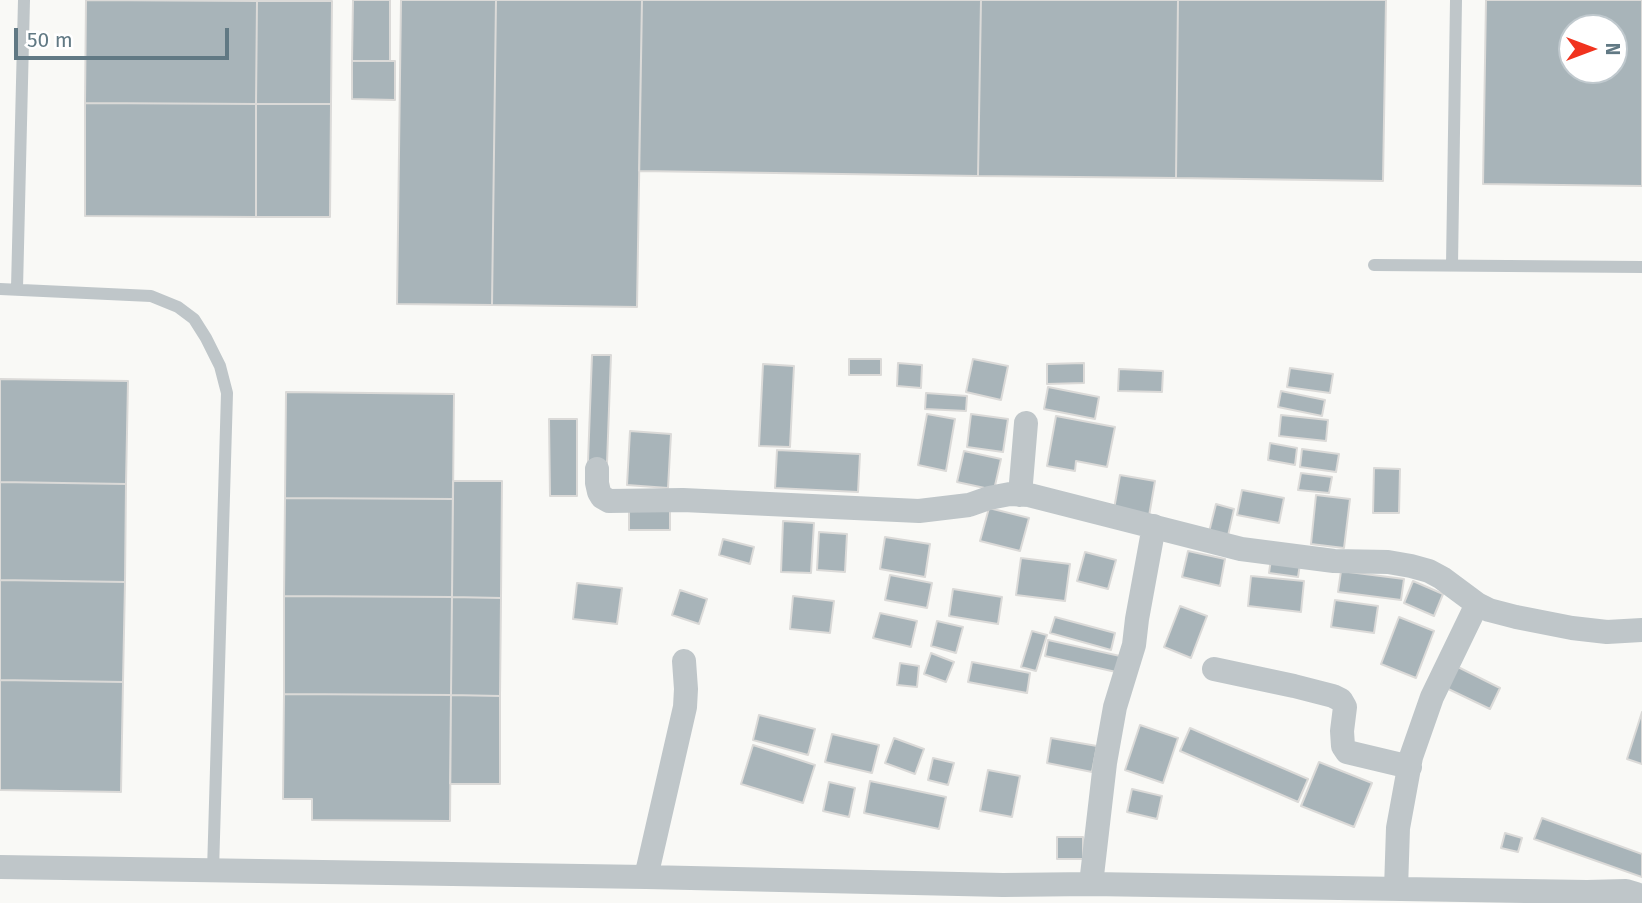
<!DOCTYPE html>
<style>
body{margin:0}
#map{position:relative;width:1642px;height:903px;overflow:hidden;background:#f9f9f6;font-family:"Fira Sans",sans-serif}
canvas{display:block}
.north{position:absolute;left:1558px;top:14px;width:70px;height:70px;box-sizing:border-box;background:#fff;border:2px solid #c0c9ce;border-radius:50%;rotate:90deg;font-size:19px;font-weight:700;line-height:28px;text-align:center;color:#617984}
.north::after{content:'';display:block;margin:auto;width:24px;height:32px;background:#f1331e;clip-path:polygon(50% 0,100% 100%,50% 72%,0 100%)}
.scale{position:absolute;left:14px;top:28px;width:215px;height:32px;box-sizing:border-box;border:4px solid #617984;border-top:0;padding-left:9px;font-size:21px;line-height:24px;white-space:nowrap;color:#617984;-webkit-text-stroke:5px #fff;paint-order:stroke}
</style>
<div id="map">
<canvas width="1642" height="903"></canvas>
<div class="north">N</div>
<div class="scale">50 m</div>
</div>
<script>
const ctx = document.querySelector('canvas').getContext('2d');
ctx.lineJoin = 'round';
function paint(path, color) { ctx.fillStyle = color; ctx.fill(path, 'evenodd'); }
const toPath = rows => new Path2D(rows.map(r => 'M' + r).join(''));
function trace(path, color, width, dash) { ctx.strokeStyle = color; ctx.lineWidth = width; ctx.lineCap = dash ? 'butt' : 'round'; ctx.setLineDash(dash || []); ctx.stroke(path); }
const building = toPath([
 [86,0,257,0,257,1,86,0],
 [86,0,257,1,256,104,85,103,86,0],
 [353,0,390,0,390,61,352,61,353,0],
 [401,0,496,0,492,305,397,304,401,0],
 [496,0,642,0,637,307,492,305,496,0],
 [642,0,981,0,978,176,639,171,642,0],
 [981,0,1178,0,1176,178,978,176,981,0],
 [1178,0,1386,0,1383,181,1176,178,1178,0],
 [1486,0,1642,0,1642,186,1483,184,1486,0],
 [1572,28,1614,28,1614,70,1572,70,1572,28],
 [257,1,332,1,331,104,256,104,257,1],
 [352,61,395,61,395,100,352,99,352,61],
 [85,103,256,104,256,217,85,216,85,103],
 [256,104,331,104,330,217,256,217,256,104],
 [592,355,611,355,607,463,588,462,592,355],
 [849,359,881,359,881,375,849,375,849,359],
 [973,359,1008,366,1001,400,966,392,973,359],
 [898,363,922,365,921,388,897,386,898,363],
 [1084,363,1084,383,1047,384,1047,364,1084,363],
 [763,364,794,366,790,447,759,446,763,364],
 [1290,368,1333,374,1330,393,1287,387,1290,368],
 [1119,369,1163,371,1162,392,1118,391,1119,369],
 [0,379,128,381,126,484,0,482,0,379],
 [1048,387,1099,397,1095,419,1044,409,1048,387],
 [1281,391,1325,400,1322,416,1278,407,1281,391],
 [286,392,454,394,453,499,285,498,286,392],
 [926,393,967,396,966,411,925,409,926,393],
 [927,414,955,419,946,471,918,465,927,414],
 [971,414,1008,419,1003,452,967,447,971,414],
 [1281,415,1328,420,1326,441,1279,436,1281,415],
 [1056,416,1115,427,1107,467,1076,461,1075,471,1047,466,1056,416],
 [549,419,577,419,577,496,550,496,549,419],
 [630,431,671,434,668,488,627,485,630,431],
 [1270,443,1297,448,1295,465,1268,460,1270,443],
 [1302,449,1339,454,1336,472,1300,467,1302,449],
 [777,450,860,454,858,492,775,488,777,450],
 [964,451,1001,459,994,490,957,482,964,451],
 [1374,468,1400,469,1399,513,1373,513,1374,468],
 [1301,473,1332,477,1329,493,1298,490,1301,473],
 [1120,475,1155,481,1149,516,1114,509,1120,475],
 [453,481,502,481,501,598,452,597,453,481],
 [0,482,126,484,125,582,0,580,0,482],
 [1242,490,1284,498,1279,523,1237,515,1242,490],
 [1316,495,1350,499,1344,548,1311,544,1316,495],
 [285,498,453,499,452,597,284,596,285,498],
 [1216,504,1234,509,1227,540,1208,536,1216,504],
 [989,508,1029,518,1020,551,980,541,989,508],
 [629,510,670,510,670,530,629,530,629,510],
 [783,521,814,523,811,573,781,572,783,521],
 [819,532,847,534,845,572,817,570,819,532],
 [885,537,930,544,925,577,880,569,885,537],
 [723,539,754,547,750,564,719,555,723,539],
 [1188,551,1225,559,1220,586,1182,577,1188,551],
 [1085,552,1116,560,1108,589,1077,581,1085,552],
 [1021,558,1070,564,1065,601,1016,595,1021,558],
 [1271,559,1300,564,1298,577,1269,573,1271,559],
 [1341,571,1404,579,1401,600,1338,592,1341,571],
 [890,575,932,583,927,608,885,600,890,575],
 [1251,576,1304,581,1301,612,1248,606,1251,576],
 [0,580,125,582,123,682,0,680,0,580],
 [1413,581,1443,594,1434,616,1404,603,1413,581],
 [577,583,622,588,617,624,573,619,577,583],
 [953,589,1002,597,998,624,949,616,953,589],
 [680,590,707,599,699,624,672,615,680,590],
 [284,596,452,597,451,695,284,694,284,596],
 [793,596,834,601,830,633,790,629,793,596],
 [452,597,501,598,500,696,451,695,452,597],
 [1335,600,1378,606,1374,633,1331,627,1335,600],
 [1180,606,1207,616,1191,658,1164,647,1180,606],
 [880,613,917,621,911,647,873,638,880,613],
 [1055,617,1115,633,1111,650,1050,633,1055,617],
 [1399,617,1434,631,1416,678,1381,664,1399,617],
 [937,621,963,627,956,653,931,646,937,621],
 [1032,631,1047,635,1036,671,1021,667,1032,631],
 [1048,640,1120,656,1116,672,1045,656,1048,640],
 [931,653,954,662,946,682,924,674,931,653],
 [972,662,1030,673,1027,693,968,682,972,662],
 [900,663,919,666,917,687,897,685,900,663],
 [1452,664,1500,688,1490,709,1442,686,1452,664],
 [0,680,123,682,121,792,0,790,0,680],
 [284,694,451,695,450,821,312,820,312,799,283,799,284,694],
 [451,695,500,696,500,784,450,784,451,695],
 [1642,712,1642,764,1627,759,1642,712],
 [759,715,815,729,808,755,753,740,759,715],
 [1140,725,1178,738,1163,783,1125,770,1140,725],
 [1190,728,1308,779,1298,802,1180,751,1190,728],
 [832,734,879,745,872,773,825,762,832,734],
 [894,738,924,749,915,774,885,763,894,738],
 [1051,738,1097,746,1092,772,1047,763,1051,738],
 [753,745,815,765,803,803,741,784,753,745],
 [933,758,954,763,948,785,928,780,933,758],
 [1319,762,1372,783,1354,827,1301,806,1319,762],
 [988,770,1020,776,1012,817,980,811,988,770],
 [870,781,946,797,939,829,864,813,870,781],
 [829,782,855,788,849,817,823,811,829,782],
 [1132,789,1162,796,1157,819,1127,812,1132,789],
 [1542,818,1642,854,1642,877,1534,839,1542,818],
 [1505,833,1522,838,1518,852,1501,848,1505,833],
 [1057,837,1083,837,1083,859,1057,859,1057,837]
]);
paint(building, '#a8b4b9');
trace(building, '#dbdad8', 2);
trace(toPath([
 [1374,265,1642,267],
 [1452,265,1456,0],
 [17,288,24,0],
 [0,289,151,296,178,307,194,319,206,338,220,366,227,393,213,871]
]), '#bfc6c9', 12);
trace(toPath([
 [597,469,597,483,599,492,602,497,609,501,683,500,919,511,969,505,989,498,1010,494,1029,495,1241,549,1334,561,1388,562,1411,566,1429,571,1442,578,1477,604,1489,610,1516,617,1572,628,1607,632,1642,630],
 [1020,495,1026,423],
 [1214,669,1294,686,1333,696,1341,700,1345,707,1342,731,1343,746,1347,752,1410,767],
 [0,867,646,877,1003,885,1091,884,1587,892,1626,891,1636,894,1639,903],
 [646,877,685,707,686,689,684,661],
 [1091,884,1105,763,1115,707,1134,645,1137,619,1154,526],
 [1396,889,1398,828,1411,757,1432,697,1477,604]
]), '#bfc6c9', 24);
</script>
